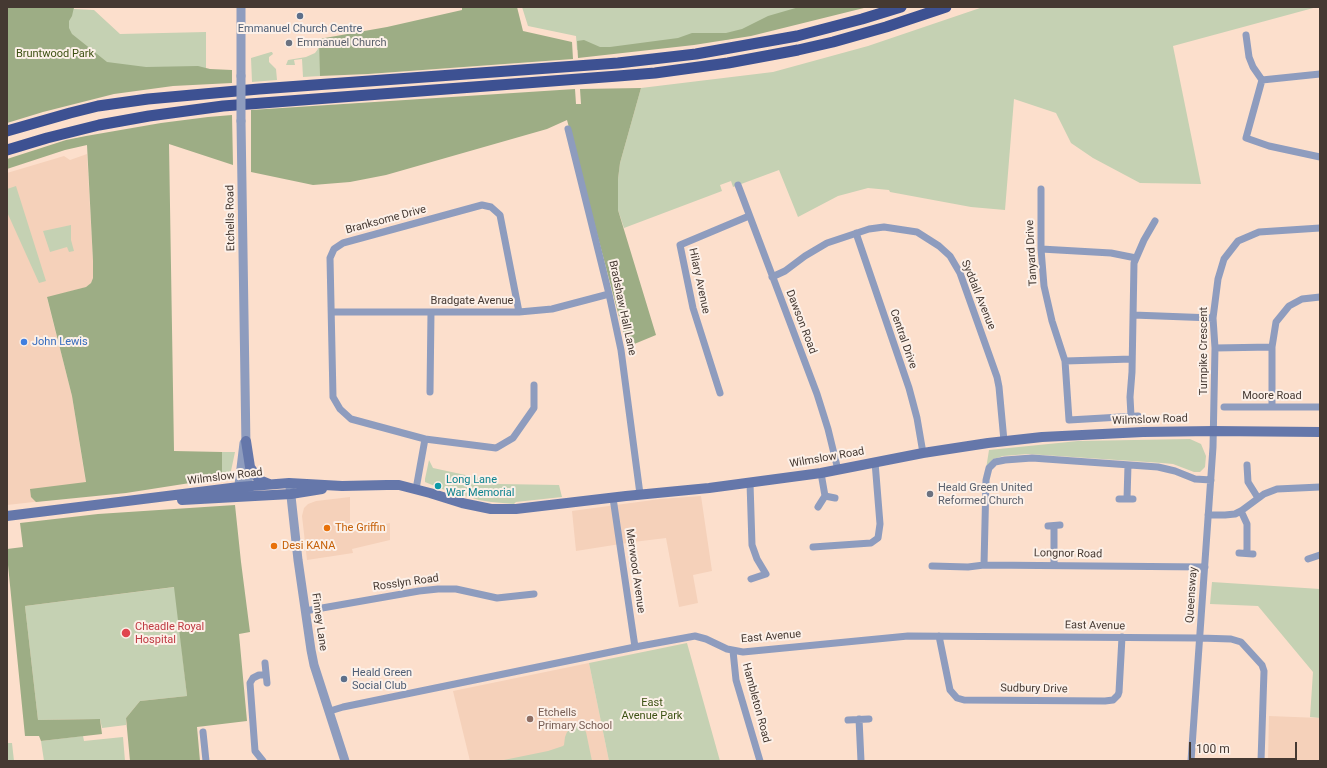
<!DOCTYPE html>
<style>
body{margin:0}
#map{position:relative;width:1327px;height:768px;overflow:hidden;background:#fcdfcc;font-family:Roboto,sans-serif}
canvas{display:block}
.frame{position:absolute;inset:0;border:8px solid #453932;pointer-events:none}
.scale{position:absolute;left:1189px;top:742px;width:108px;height:18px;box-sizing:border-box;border:2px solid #453932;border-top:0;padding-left:5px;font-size:12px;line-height:14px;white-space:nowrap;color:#453932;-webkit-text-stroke:3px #fcf0e8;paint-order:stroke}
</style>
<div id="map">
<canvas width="1327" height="768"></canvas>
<div class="frame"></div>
<div class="scale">100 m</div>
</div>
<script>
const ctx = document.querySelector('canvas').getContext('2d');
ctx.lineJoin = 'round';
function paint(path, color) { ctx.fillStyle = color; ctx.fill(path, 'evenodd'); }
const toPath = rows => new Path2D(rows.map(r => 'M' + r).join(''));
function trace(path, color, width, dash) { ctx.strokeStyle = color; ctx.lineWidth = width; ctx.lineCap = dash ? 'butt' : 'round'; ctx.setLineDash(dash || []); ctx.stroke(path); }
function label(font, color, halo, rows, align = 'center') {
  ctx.font = font + ' Roboto,sans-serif'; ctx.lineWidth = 4; ctx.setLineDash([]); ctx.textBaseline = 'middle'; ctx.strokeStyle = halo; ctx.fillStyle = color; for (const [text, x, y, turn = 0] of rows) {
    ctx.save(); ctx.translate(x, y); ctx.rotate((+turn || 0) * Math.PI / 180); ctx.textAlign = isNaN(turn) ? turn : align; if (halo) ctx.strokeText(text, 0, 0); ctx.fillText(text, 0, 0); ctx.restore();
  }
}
paint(toPath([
 [87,154,93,261,93,278,91,283,86,287,47,298,72,396,88,496,7,505,7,173,64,156,70,160],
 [701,496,712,571,693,575,698,603,679,607,666,538,633,542,576,551,572,511,660,499],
 [350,497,350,532,390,523,390,540,352,549,353,553,307,560,302,516,304,508,308,504,316,501],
 [589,663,609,761,470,761,453,691],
 [1269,716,1320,718,1320,761,1268,761]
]), '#f5d1ba');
paint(toPath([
 [7,7,74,7,74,9,94,10,120,34,206,32,206,68,129,82],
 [522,7,851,7,726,40,577,50,576,36,528,26],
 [983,7,1317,7,1173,46,1201,184,1140,183,1093,158,1071,143,1056,113,1014,99,1005,210,971,207,890,192,889,190,868,188,838,196,798,217,779,170,733,187,731,181,720,185,722,191,624,228,618,210,618,179,620,163,641,88,773,72,868,46],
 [320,43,320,76,303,77,302,59,294,60,295,65,286,65,288,60,306,57,315,53,318,49],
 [271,52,272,52,273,54,269,57,269,62,276,69,277,80,252,82,251,58],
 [16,186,46,281,39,283,7,212,7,189],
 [71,225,71,240,74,251,69,252,67,247,50,252,43,231],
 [1190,439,1201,444,1206,456,1205,467,1200,472,1194,472,1173,464,1162,463,1028,454,1003,456,997,458,993,459,986,469,989,450,1078,441],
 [222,452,235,452,231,471,227,476,222,478],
 [429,460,433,468,484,479,484,482,500,484,559,485,562,497,516,502,514,504,491,502,479,500,442,489,425,482,425,479],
 [1212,582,1320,589,1320,718,1310,717,1313,672,1258,606,1210,604],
 [175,587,187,696,140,701,126,718,126,725,102,728,100,719,38,720,25,606],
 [687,643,720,761,609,761,589,663],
 [575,726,579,726,583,728,586,732,592,761,499,761,548,751,563,746,564,745,565,737,567,732],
 [83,736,84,741,123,737,125,761,44,761,41,741],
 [7,743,12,743,14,761,7,761]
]), '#c5d1b3');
paint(toPath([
 [7,7,74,7,72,16,69,21,69,28,72,34,107,62,146,67,198,66,210,69,232,70,232,83,173,86,114,94,43,112,7,123],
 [462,7,517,7,523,31,572,42,573,59,368,74,320,76,319,39,387,27,462,10],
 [799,7,868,7,751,36,694,45,578,58,577,41,584,40,600,47,610,47,678,38,692,33,726,33,742,29,768,16],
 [641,88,620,163,618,179,618,210,656,335,627,347,567,120,547,129,386,175,350,182,313,185,251,172,251,110,575,89,576,104,581,104,580,89],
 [232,115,233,165,169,144,174,451,222,452,222,478,126,493,36,502,31,497,30,489,86,482,72,396,47,297,86,287,91,283,93,278,93,261,87,145,65,150,7,169,7,159,66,140,86,136,161,123,208,117],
 [235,505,241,562,250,632,239,634,247,721,197,727,200,761,130,761,126,718,140,701,187,696,174,587,25,606,38,720,100,719,102,734,41,741,39,736,25,736,7,555,7,549,23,547,20,523,98,514]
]), '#9dad85');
trace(toPath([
 [1246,35,1249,57,1253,67,1262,80],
 [1262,80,1246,138,1269,146,1320,157],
 [1262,80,1320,74],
 [568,129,609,294,621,350,640,494],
 [738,185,817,394,828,429,838,470],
 [1041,189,1041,249,1044,286,1052,321,1065,361,1069,420,1138,416],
 [856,233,909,388,917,418,923,453],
 [1041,249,1111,253,1136,258],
 [772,277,785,271,805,256,827,243,869,229,884,227,917,232,939,246,950,256,960,273,997,377,999,387,1004,441],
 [332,312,519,312,552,309,609,294],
 [1133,315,1213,318],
 [1215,348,1272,347],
 [1065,361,1132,359],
 [430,392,431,312],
 [720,393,693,308,680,245,749,216],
 [1224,407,1320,407],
 [1272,407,1272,347,1276,322,1289,306,1302,299,1320,297],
 [1131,416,1130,397,1132,372,1134,263,1144,240,1155,221],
 [425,439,351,419,340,409,333,397,330,258,334,249,343,243,482,205,491,207,500,215,519,312],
 [1247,465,1248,482,1258,498],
 [750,483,752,545,757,559,766,574,751,579],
 [416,489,425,439,496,448,513,438,534,408,534,385],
 [825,496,835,498],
 [613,498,635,647],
 [1119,499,1133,499],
 [1127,499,1128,465],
 [818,507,825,496,821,473],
 [1241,511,1247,524,1247,552],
 [1208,515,1225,515,1235,514,1241,511,1264,494,1277,489,1320,487],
 [1048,526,1060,525],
 [813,547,871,543,878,538,880,524,875,462],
 [1239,553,1253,554],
 [1308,559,1320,555],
 [984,565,986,480,989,468,995,462,1005,460,1032,458,1158,467,1175,471,1195,479,1211,480],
 [1054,565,1054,526],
 [932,566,968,567,984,565,1205,567],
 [305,611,419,591,438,589,456,589,497,598,534,594],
 [939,636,950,690,957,698,964,700,1105,701,1113,700,1118,695,1119,692,1122,637],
 [733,651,736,680,760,761],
 [265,663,267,683],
 [330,711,343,707,635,647,695,636,706,639,727,649,743,652,908,636,1200,638,1231,639,1241,642,1262,665,1264,671,1261,761],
 [859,719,861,761],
 [848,720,869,719],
 [203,732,206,761],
 [263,761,255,751,250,683,253,678,259,675,266,675],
 [1191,761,1213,447,1215,348,1213,318,1218,279,1224,259,1238,241,1259,232,1320,228]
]), '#8e9cbe', 7);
trace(toPath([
 [241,76,241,7],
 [241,121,246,447],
 [247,462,249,493],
 [290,487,298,560,311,650,314,665,345,761],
 [238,493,244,443]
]), '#8e9cbe', 9);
trace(toPath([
 [246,441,250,467,259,480,269,484],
 [182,500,291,494,322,489],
 [7,516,239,487,289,483,342,486,387,485,399,485,430,493,462,503,491,509,516,509,626,496,709,488,821,473,923,453,988,443,1042,437,1143,432,1213,431,1320,432]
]), '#6577aa', 10);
trace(toPath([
 [7,131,70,113,98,106,148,99,259,89,618,63,696,54,797,36,862,19,901,7],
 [7,150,47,138,99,125,149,116,223,106,618,76,655,73,728,63,798,50,833,42,886,27,946,7]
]), '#3d5192', 11);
trace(toPath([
 [241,76,241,121]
]), '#8e9cbe', 9);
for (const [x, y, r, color] of [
 [300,16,4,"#5c6f8a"],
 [289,43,4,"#6b7280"],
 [24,342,4,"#3f7fe0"],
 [438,486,4,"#0f9aa8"],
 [930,494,4,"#6b7280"],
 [327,528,4,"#e8710a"],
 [274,546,4,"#e8710a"],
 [126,633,5,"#e0444e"],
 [344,679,4,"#5c6f8a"],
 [530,719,4,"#8d6e63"]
]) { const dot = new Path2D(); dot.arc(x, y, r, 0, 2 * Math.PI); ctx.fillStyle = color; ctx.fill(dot); trace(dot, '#fcf0e8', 1.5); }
label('11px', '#4e5e75', '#fcf0e8', [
 ["Emmanuel Church Centre",300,29],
 ["Heald Green",352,673,"left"],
 ["Social Club",352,686,"left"]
]);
label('11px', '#5b616d', '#fcf0e8', [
 ["Emmanuel Church",297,43],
 ["Heald Green United",938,488],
 ["Reformed Church",938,501]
], 'left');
label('11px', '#3d5113', '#fcf0e8', [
 ["Bruntwood Park",55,54],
 ["East",652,703],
 ["Avenue Park",652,716]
]);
label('11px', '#453932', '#fcf0e8', [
 ["Etchells Road",231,218,-91],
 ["Branksome Drive",386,220,-15],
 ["Tanyard Drive",1032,253,-93],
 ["Hilary Avenue",699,281,78],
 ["Syddall Avenue",978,295,68],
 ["Bradgate Avenue",472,301],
 ["Bradshaw Hall Lane",622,308,78],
 ["Dawson Road",801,322,69],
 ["Central Drive",903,339,71],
 ["Turnpike Crescent",1204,351,-90],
 ["Moore Road",1272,396],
 ["Wilmslow Road",1150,420,-2],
 ["Wilmslow Road",827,458,-10],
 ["Wilmslow Road",225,477,-7],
 ["Longnor Road",1068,554,1],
 ["Merwood Avenue",635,571,82],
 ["Rosslyn Road",406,583,-8],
 ["Queensway",1192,595,-86],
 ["Finney Lane",319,622,82],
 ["East Avenue",1095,626,1],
 ["East Avenue",771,637,-5],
 ["Sudbury Drive",1034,689,1],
 ["Hambleton Road",756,703,75]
]);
label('11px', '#366cbe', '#fcf0e8', [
 ["John Lewis",32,342]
], 'left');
label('11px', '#0d838f', '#fcf0e8', [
 ["Long Lane",446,480],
 ["War Memorial",446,493]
], 'left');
label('11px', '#c56008', '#fcf0e8', [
 ["The Griffin",335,528],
 ["Desi KANA",282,546]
], 'left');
label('11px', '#be3a42', '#fcf0e8', [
 ["Cheadle Royal",135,627],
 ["Hospital",135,640]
], 'left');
label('11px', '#785e54', '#fcf0e8', [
 ["Etchells",538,713],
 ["Primary School",538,726]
], 'left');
</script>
